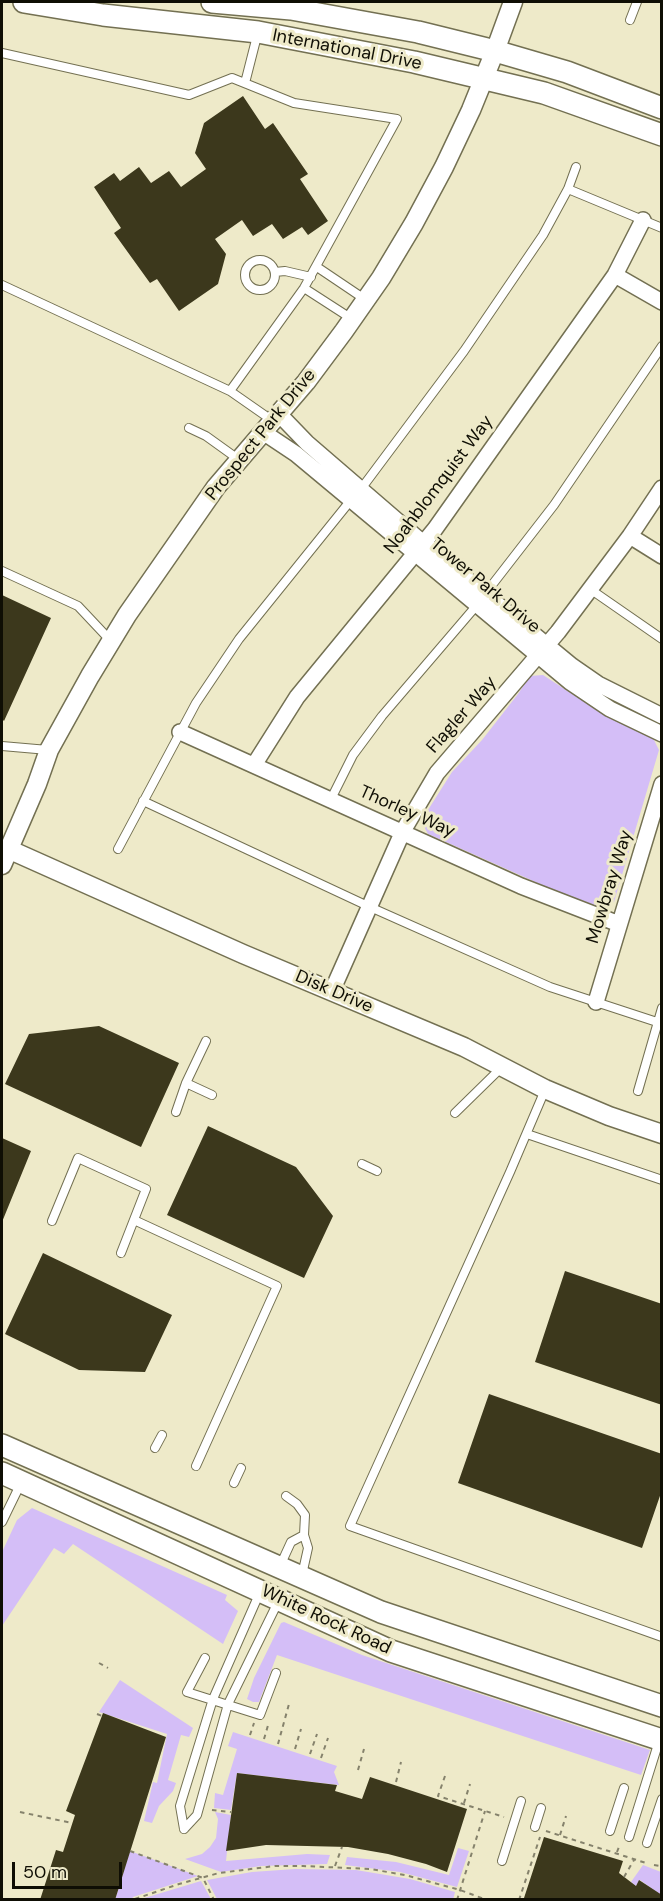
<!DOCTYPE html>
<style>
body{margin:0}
#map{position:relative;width:663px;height:1901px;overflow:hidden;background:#eeeac9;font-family:"DM Sans",sans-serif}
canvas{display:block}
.frame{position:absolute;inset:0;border:3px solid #0f0e04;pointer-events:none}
.scale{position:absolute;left:12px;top:1862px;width:110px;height:27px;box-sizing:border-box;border:3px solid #0f0e04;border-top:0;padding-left:8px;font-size:18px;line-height:21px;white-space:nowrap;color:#0f0e04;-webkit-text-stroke:4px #eeeac9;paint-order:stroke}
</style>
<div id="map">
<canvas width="663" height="1901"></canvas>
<div class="frame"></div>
<div class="scale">50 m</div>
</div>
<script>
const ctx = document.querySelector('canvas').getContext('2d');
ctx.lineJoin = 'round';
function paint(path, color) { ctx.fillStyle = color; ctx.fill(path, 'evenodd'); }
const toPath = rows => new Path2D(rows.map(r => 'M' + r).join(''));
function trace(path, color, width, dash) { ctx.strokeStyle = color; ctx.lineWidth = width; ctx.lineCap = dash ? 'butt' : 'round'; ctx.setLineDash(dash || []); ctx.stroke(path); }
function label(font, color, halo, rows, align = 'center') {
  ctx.font = font + ' "DM Sans",sans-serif'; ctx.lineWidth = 6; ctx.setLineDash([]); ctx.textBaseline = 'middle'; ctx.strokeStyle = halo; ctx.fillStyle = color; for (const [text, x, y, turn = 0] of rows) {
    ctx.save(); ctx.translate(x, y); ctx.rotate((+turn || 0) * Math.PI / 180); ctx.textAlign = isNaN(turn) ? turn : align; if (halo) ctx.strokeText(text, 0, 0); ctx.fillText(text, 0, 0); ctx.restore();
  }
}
paint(toPath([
 [543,675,592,707,652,736,659,750,614,902,600,907,560,893,428,834,421,821,452,772,482,740,518,694,530,676],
 [32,1508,227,1595,225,1600,238,1611,223,1644,73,1544,64,1554,54,1548,2,1626,2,1552,17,1520],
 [284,1622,362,1655,650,1750,641,1775,277,1655,259,1702,253,1702,247,1699,254,1678,281,1623],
 [120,1680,193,1728,189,1737,181,1735,168,1780,176,1783,173,1791,159,1806,152,1823,144,1821,153,1782,157,1783,167,1734,99,1712],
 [233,1732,337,1766,334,1772,339,1785,237,1773,231,1810,214,1808,215,1793,223,1795,237,1749,228,1746],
 [215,1812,231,1815,226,1861,307,1854,330,1855,327,1864,261,1866,221,1872,185,1859,202,1854,210,1847,216,1838,218,1819],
 [458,1848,469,1851,457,1887,400,1872,345,1865,347,1857,396,1862,449,1875],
 [130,1851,198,1876,133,1897,132,1899,115,1900],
 [643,1865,661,1872,661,1895,640,1880,636,1886,631,1882],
 [295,1869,356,1870,410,1879,455,1892,453,1900,217,1899,207,1880,252,1872],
 [201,1881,211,1899,141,1899]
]), '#d4bef7');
paint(toPath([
 [243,96,265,129,273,123,308,174,300,179,328,221,308,235,302,227,283,239,272,224,253,236,242,220,215,239,226,254,218,284,179,311,157,279,150,283,114,233,121,228,94,187,114,173,120,181,139,167,151,183,169,171,181,187,206,169,195,153,204,123],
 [2,595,51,618,4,721,2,719],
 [99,1026,179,1063,141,1147,5,1084,29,1034],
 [208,1126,296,1167,333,1216,304,1278,167,1215],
 [2,1138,31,1151,2,1222],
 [43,1253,172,1315,145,1372,79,1370,5,1334],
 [565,1271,662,1304,662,1405,535,1362],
 [489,1394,662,1454,662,1490,642,1548,458,1483],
 [103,1713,166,1737,115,1900,40,1900,56,1850,63,1852,75,1815,66,1811],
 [237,1773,337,1785,335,1791,362,1799,370,1777,467,1809,447,1872,426,1864,388,1854,348,1847,266,1845,226,1851],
 [544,1837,623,1861,619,1873,636,1886,639,1880,662,1895,662,1900,524,1898]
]), '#3c381c');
const service = toPath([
 [630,20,637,2],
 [2,53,189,95,232,78,294,103,397,119,304,288,230,391],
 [245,83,258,32],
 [568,189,662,228],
 '245 275a15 15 0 1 1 30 0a15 15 0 1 1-30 0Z',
 [317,267,366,300],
 [275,272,285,271,311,277],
 [2,285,230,391,273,421],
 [304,288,352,319],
 [189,428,206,436,238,459],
 [361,489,464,351,543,235,568,189,576,167],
 [2,571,78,606,110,640],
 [590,589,662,639],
 [485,594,554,505,662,346],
 [2,746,48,750],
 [331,799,353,755,382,716,477,605],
 [143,801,370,907,550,987,657,1022],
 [118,849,196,703,239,639,351,500],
 [186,1083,212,1095],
 [545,1090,510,1172,350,1526,662,1637],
 [638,1091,662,1008],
 [176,1112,186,1083,206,1041],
 [455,1113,501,1068],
 [527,1134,662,1180],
 [362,1164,377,1171],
 [134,1220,277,1286,196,1466],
 [52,1221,78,1158,146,1189,121,1253],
 [155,1448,162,1435],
 [234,1483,241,1468],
 [286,1496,297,1504,305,1515,304,1535,308,1548,302,1575],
 [2,1522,21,1483],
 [280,1566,291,1542,304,1535],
 [205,1658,187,1692,260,1715,276,1673],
 [535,1827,541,1808],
 [184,1829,180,1806,213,1699,260,1592],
 [184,1829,197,1815,228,1704,278,1602],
 [610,1831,624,1788],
 [629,1837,659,1741],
 [647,1843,662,1799],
 [502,1861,521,1801]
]);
const minor = toPath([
 [615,275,662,302],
 [279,414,307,443,423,543,572,666,598,684,662,716],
 [263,432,296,454,570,682,610,709,662,734],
 [630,536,662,556],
 [180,732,521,886,619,924],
 [254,765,297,697,435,529,615,275,643,220],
 [332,991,403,831,437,773,558,632,630,536,662,488],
 [596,1002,662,784]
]);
const tertiary = toPath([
 [8,849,243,954,464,1047,545,1089,609,1116,662,1134],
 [2,865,37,784,49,750,90,676,127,615,216,487,306,382,344,331,381,278,414,223,444,167,471,110,495,51,513,2]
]);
const secondary = toPath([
 [24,2,103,15,258,32,414,62,544,93,662,135],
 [212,2,291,9,418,32,495,51,567,72,662,108],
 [2,1445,381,1612,662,1706],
 [2,1473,391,1651,662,1740]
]);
trace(service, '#737052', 10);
trace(minor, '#737052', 18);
trace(tertiary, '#737052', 21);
trace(secondary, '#737052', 24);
trace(toPath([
 [99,1663,108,1668],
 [97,1714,102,1716],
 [250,1735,254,1723],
 [264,1739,269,1722],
 [278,1744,289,1704],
 [295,1749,301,1729],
 [310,1754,317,1734],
 [321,1758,328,1738],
 [358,1770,364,1749],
 [445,1776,438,1796,504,1817],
 [396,1782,401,1762],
 [464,1803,470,1784],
 [212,1810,231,1812],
 [20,1812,72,1823],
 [546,1831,646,1863],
 [560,1835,566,1816],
 [130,1851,203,1878,214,1900],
 [617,1852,620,1844],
 [654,1865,660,1866],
 [335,1866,342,1847],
 [624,1877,634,1860],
 [135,1899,179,1884,219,1873,275,1866,303,1866,370,1869,405,1875,460,1890,487,1900],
 [457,1900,485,1811],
 [519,1900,540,1837]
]), '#85826c', 2, [4.5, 4.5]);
trace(service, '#fff', 8);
trace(minor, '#fff', 15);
trace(tertiary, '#fff', 18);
trace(secondary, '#fff', 21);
label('18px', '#0f0e04', '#eeeac9', [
 ["International Drive",347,50,11],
 ["Prospect Park Drive",261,435,-51],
 ["Noahblomquist Way",439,485,-53],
 ["Tower Park Drive",485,586,40],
 ["Flagler Way",462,715,-49],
 ["Thorley Way",407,812,24],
 ["Mowbray Way",610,887,-73],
 ["Disk Drive",334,992,23],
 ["White Rock Road",326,1620,25]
]);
</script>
